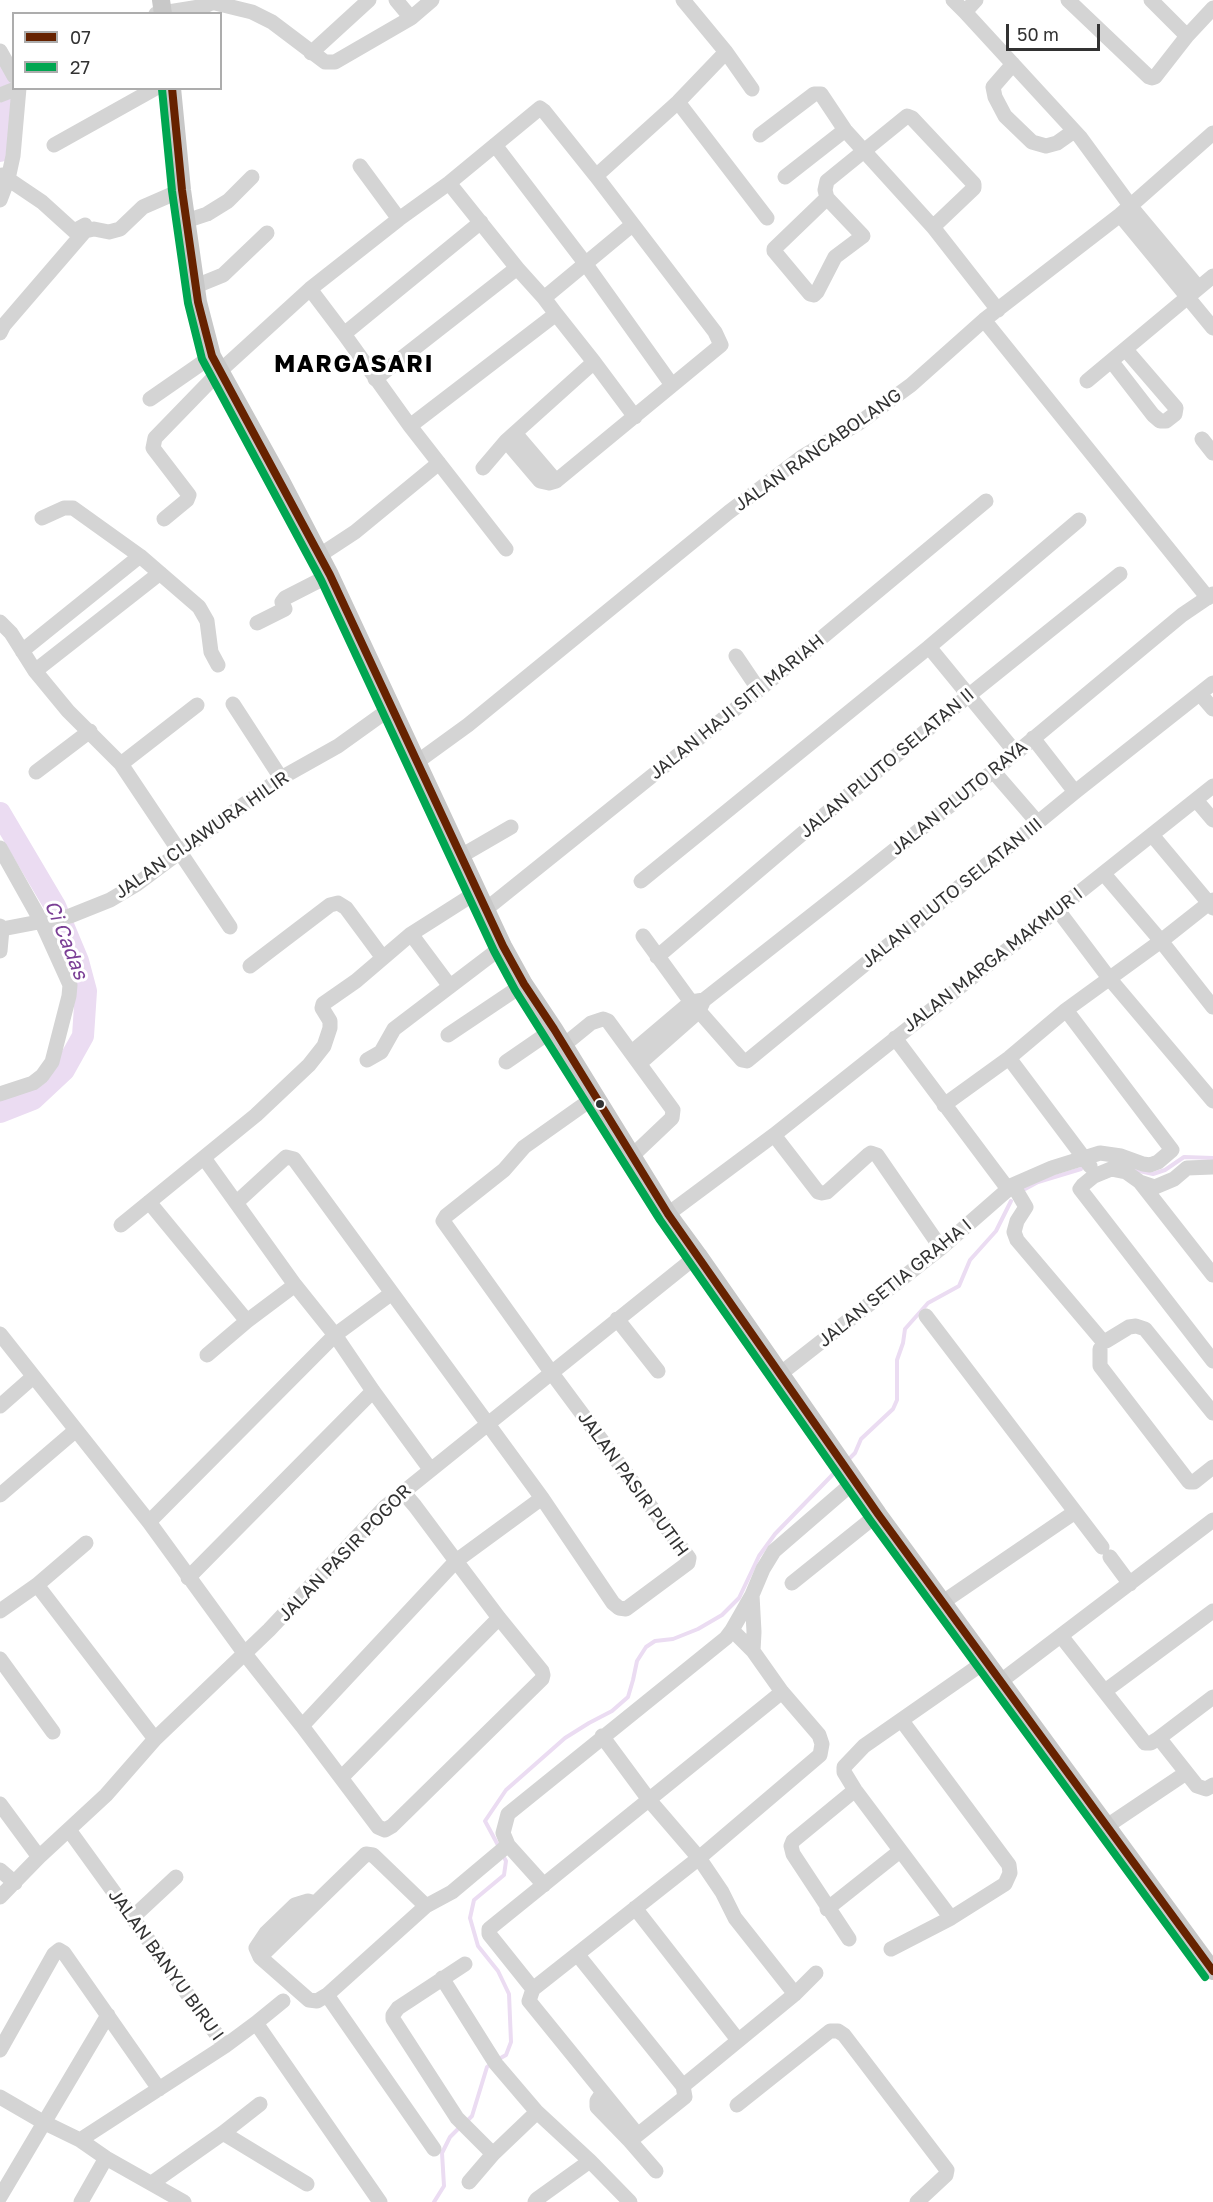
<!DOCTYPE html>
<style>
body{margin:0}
#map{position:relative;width:1213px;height:2202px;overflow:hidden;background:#fff;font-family:"Golos Text",sans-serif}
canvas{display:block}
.legend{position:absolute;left:12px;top:12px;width:210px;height:78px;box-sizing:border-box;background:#fff;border:2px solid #adadad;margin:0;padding:8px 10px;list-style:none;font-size:18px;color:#323232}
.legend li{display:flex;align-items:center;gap:12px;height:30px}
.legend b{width:30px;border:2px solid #adadad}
.scale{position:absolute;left:1006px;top:24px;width:94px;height:27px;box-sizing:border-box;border:3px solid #323232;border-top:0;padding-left:8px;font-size:18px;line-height:21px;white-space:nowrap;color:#323232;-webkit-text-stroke:4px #fff;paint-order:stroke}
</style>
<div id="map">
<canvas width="1213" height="2202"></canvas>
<ul class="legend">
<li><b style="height:8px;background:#620"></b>07</li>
<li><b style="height:8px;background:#00a651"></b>27</li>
</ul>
<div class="scale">50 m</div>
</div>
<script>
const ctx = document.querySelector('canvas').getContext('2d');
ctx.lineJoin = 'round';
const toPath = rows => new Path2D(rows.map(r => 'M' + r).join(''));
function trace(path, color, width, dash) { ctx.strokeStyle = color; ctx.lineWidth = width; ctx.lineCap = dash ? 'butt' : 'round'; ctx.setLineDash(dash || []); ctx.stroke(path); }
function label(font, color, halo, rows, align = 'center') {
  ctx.font = font + ' "Golos Text",sans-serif'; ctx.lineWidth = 6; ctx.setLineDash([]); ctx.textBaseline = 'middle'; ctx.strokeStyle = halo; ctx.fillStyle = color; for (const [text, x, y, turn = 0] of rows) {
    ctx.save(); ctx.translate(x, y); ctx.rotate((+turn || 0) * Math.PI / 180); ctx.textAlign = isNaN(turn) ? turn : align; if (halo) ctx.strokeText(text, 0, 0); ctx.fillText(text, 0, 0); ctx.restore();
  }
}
trace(toPath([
 [1135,1170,1153,1174,1165,1170,1184,1157,1213,1158],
 [1025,1189,1038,1182,1081,1169],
 [848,1460,855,1453,861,1439,893,1409,897,1400,897,1360,903,1343,905,1329,928,1303,959,1286,970,1260,996,1231,1011,1201],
 [499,1847,485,1821,506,1790,565,1738,589,1723,612,1711,628,1697,633,1680,637,1661,646,1647,655,1641,673,1639,698,1629,722,1615,739,1598,759,1556,775,1534,840,1467],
 [497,2060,506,2055,511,2042,509,1994,498,1971,478,1946,470,1918,474,1900,504,1875,506,1861,502,1854],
 [466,2122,472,2116,487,2067,491,2064],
 [434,2202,444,2186,442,2153,450,2137,460,2127]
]), '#ebdcf2', 4);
trace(toPath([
 [0,71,13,96,0,151],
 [0,813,55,906,78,961,86,991,83,1036,64,1070,33,1099,0,1112]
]), '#ebdcf2', 22);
trace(toPath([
 [683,0,726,52,752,89],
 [953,0,965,12],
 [976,0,965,12,1080,137,1132,208,1198,287],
 [1068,0,1149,77,1152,78,1155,77,1187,36,1213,8],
 [1151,0,1187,36],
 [215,3,252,12,272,22,325,62,335,62,411,18,396,0],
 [156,14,205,6,218,0],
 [411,18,432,0],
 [0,51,14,76],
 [311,53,369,0],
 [1013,64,993,87,995,97,1005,116,1032,142,1046,146,1057,143,1074,131],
 [0,95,18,88],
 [678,102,767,218],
 [760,135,814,94,821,94,845,130,933,227,998,310],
 [54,145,156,88],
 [495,145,585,263,672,385],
 [360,166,399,219],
 [2,175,42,202,74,231,85,225],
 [596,176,678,102,726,52],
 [785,177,845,130],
 [827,198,863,236,835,257,817,292,814,295,810,294,774,251,774,249,827,198,825,190,827,181,907,116,912,118,974,184,974,188,933,227],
 [0,200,8,179,13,156,19,88],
 [1120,215,1213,328],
 [186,221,207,214,228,201,252,177],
 [481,222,344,334,410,426,556,314,544,298,632,225],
 [517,268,544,298],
 [196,286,223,275,267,233],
 [310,289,344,334],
 [556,314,594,362],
 [984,320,1208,598],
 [0,333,4,325,85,231,94,229,109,232,120,229,143,207,182,190],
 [1112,362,1153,415,1160,421,1166,421,1175,414,1176,408,1126,350],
 [375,379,517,268,449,183],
 [1087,381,1213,276],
 [150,399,212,356],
 [410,426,506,549],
 [1202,439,1213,453],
 [483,468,506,441],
 [556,481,549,483,540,481,506,441,594,362,635,417],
 [164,519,187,500,189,495,153,448,155,438,220,371,310,289,399,219,449,183,540,108,544,111,596,176,715,332,721,345,556,481,515,433],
 [320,555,355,532,439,463],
 [140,556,199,607,207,621,211,652,218,665],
 [0,622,11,633,35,671,68,711,121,764,230,927],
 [257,623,285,609,282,602,285,598,330,575],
 [929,647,1079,520],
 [22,651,140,556,73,508,64,508,42,518],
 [736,656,759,690],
 [35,671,160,573],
 [1200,694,1213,709],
 [233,704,281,778],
 [1033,738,1075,792],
 [417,762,468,725,729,512,802,457,859,423,911,385,984,320,1120,215,1213,133],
 [121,764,197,705],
 [993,771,1038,823],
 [36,772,90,731],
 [1196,800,1213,820],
 [1152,835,1213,908],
 [0,848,41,921,70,985,69,996,52,1062,42,1076,33,1083,0,1094],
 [461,856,511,827],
 [1104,874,1161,941,1213,1007],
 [641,881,929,647,1016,753],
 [1057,909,1109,978,1213,1101],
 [485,910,759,690,986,501],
 [0,926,2,929,70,916,110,900,137,884,240,807,281,778,338,746,391,708],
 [411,934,449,985],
 [643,936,691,1002,742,1060,747,1061,1075,792,1213,683],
 [0,951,2,929],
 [657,957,823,816,968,696,1120,574],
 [250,966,330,905,338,903,346,908,383,958],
 [448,1035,524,984],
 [895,1038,1008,1189],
 [564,1045,591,1023,603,1019,608,1021,673,1110,672,1118,632,1156],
 [632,1052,691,1002,704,1000,858,879,1016,753,1182,615,1213,594],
 [1009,1058,1090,1166],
 [367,1060,381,1052,394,1029,503,946],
 [506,1062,554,1029],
 [640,1063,699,1011,703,1002],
 [944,1105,1009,1058,1066,1010,1161,941,1213,900],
 [774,1135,818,1192,822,1193,827,1192,868,1155,871,1153,877,1155,941,1248],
 [204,1158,295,1285,335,1335,373,1391,430,1469],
 [1213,1167,1187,1168,1174,1179,1155,1187,1140,1182,1126,1172,1111,1169,1094,1176,1083,1185,1080,1189,1213,1361],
 [1140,1182,1213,1275],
 [1013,1185,1026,1207,1017,1221,1014,1232,1017,1240,1100,1338],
 [149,1202,247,1321],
 [237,1202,286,1157,294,1159,542,1498,613,1603,619,1608,626,1609,688,1563,689,1558,551,1372,443,1221,446,1216,504,1170,524,1147,596,1096],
 [668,1214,774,1135,1213,786],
 [121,1225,256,1115,309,1065,324,1046,330,1028,330,1021,322,1008,323,1004,356,981,411,934,477,892],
 [926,1316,1102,1547],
 [617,1319,658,1371],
 [0,1334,149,1522,245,1654,302,1726],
 [1106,1341,1129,1327,1136,1326,1145,1329,1213,1413],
 [1100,1349,1100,1366,1189,1482,1194,1482,1213,1467],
 [207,1355,247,1321,295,1285],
 [780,1374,941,1248,1013,1185,1052,1168,1100,1153,1121,1156,1143,1164,1150,1165,1158,1162,1172,1150,1066,1010],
 [0,1406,33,1377],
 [403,1492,415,1506,456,1561,499,1618,542,1671,543,1675,542,1679,392,1826,385,1830,378,1827,302,1726,456,1561,542,1498],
 [0,1495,76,1430],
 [149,1522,335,1335,392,1293],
 [1110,1557,1130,1584],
 [188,1578,373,1391],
 [792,1583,878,1514],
 [37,1585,86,1543],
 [752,1595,754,1632,753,1651],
 [943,1602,1075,1512],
 [0,1611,37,1585,155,1739],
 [1061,1636,1145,1743,1151,1743,1159,1738,1213,1697],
 [0,1659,53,1732],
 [1001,1681,1213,1520],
 [1105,1691,1213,1611],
 [602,1736,650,1801,699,1858,722,1892,735,1918,795,1994],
 [1159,1738,1197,1786,1206,1789,1213,1785],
 [341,1778,499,1618],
 [0,1804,39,1857],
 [1107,1826,1186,1773],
 [69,1830,225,2046],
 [0,1870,15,1883],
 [544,1885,508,1845,503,1833,508,1814,726,1638,732,1630,752,1595,763,1569,774,1551,855,1481],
 [0,1897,39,1857,106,1795,155,1739,269,1630,386,1506,698,1255],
 [426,1906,373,1855,366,1854,260,1957,309,2000,317,2001,327,1995,426,1906,452,1892,508,1845],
 [635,1908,738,2040],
 [827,1909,900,1851],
 [132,1918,176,1877],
 [951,1918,855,1790,844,1772,844,1767,864,1746,986,1661],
 [849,1939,793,1854,791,1846,793,1841,855,1790],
 [891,1949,951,1918,1005,1884,1010,1873,1009,1865,902,1721],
 [577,1954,683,2086],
 [260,1957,256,1948,266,1933,295,1905,308,1901,315,1903],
 [465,1964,398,2008,393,2015,393,2019,457,2118,493,2154,537,2112,590,2161,630,2202],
 [442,1978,496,2064,537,2112],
 [533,1989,489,1934,489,1929,782,1692],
 [327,1995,434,2149],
 [256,2023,283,2001],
 [0,2050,54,1954,59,1950,64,1953,159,2089],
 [603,2092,597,2101,597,2107,630,2141],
 [0,2097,43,2122,80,2140,106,2158,184,2202],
 [737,2105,830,2031,838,2031,844,2035,947,2170,946,2175,917,2202],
 [223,2133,307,2184],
 [637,2134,529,2001,533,1989,699,1858,820,1755,822,1744,819,1735,782,1692,753,1651,732,1630],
 [80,2140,225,2046,256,2023,380,2202],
 [656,2171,630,2141,685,2097,683,2086,795,1994,816,1973],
 [469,2182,493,2154],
 [152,2183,223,2133,260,2104],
 [0,2197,108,2015],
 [81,2202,106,2158],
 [535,2202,537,2199,590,2161]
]), '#d4d4d4', 15);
trace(toPath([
 [161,0,163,14],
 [172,88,182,190,198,302,212,356,280,479,330,575,503,946,524,984,554,1029,668,1214,698,1255,878,1514,1213,1971]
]), '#c8c8c8', 18);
trace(toPath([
 [172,88,182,190,198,302,212,356,330,575,503,946,524,984,554,1029,668,1214,878,1514,1213,1971]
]), '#620', 8);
trace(toPath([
 [162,89,172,191,188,303,202,359,321,580,494,951,515,990,660,1220,870,1520,1205,1977]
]), '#00a651', 8);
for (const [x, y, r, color] of [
 [600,1104,5,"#323232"]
]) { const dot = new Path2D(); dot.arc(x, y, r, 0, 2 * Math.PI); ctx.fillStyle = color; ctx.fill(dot); trace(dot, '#fff', 2); }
label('18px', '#323232', '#fff', [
 ["JALAN RANCABOLANG",818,450,-35],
 ["JALAN HAJI SITI MARIAH",737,707,-39],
 ["JALAN PLUTO SELATAN II",887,763,-40],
 ["JALAN PLUTO RAYA",959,798,-39],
 ["JALAN CIJAWURA HILIR",202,835,-35],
 ["JALAN PLUTO SELATAN III",952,893,-39],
 ["JALAN MARGA MAKMUR I",993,960,-38],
 ["JALAN SETIA GRAHA I",895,1283,-39],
 ["JALAN PASIR PUTIH",633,1484,54],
 ["JALAN PASIR POGOR",345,1553,-46],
 ["JALAN BANYU BIRU I",166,1965,54]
]);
label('italic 20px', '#7a3e95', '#fff', [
 ["Ci Cadas",66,940,68]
]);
ctx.letterSpacing = '1.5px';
label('bold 24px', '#000', '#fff', [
 ["MARGASARI",354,364]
]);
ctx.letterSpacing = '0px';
</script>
